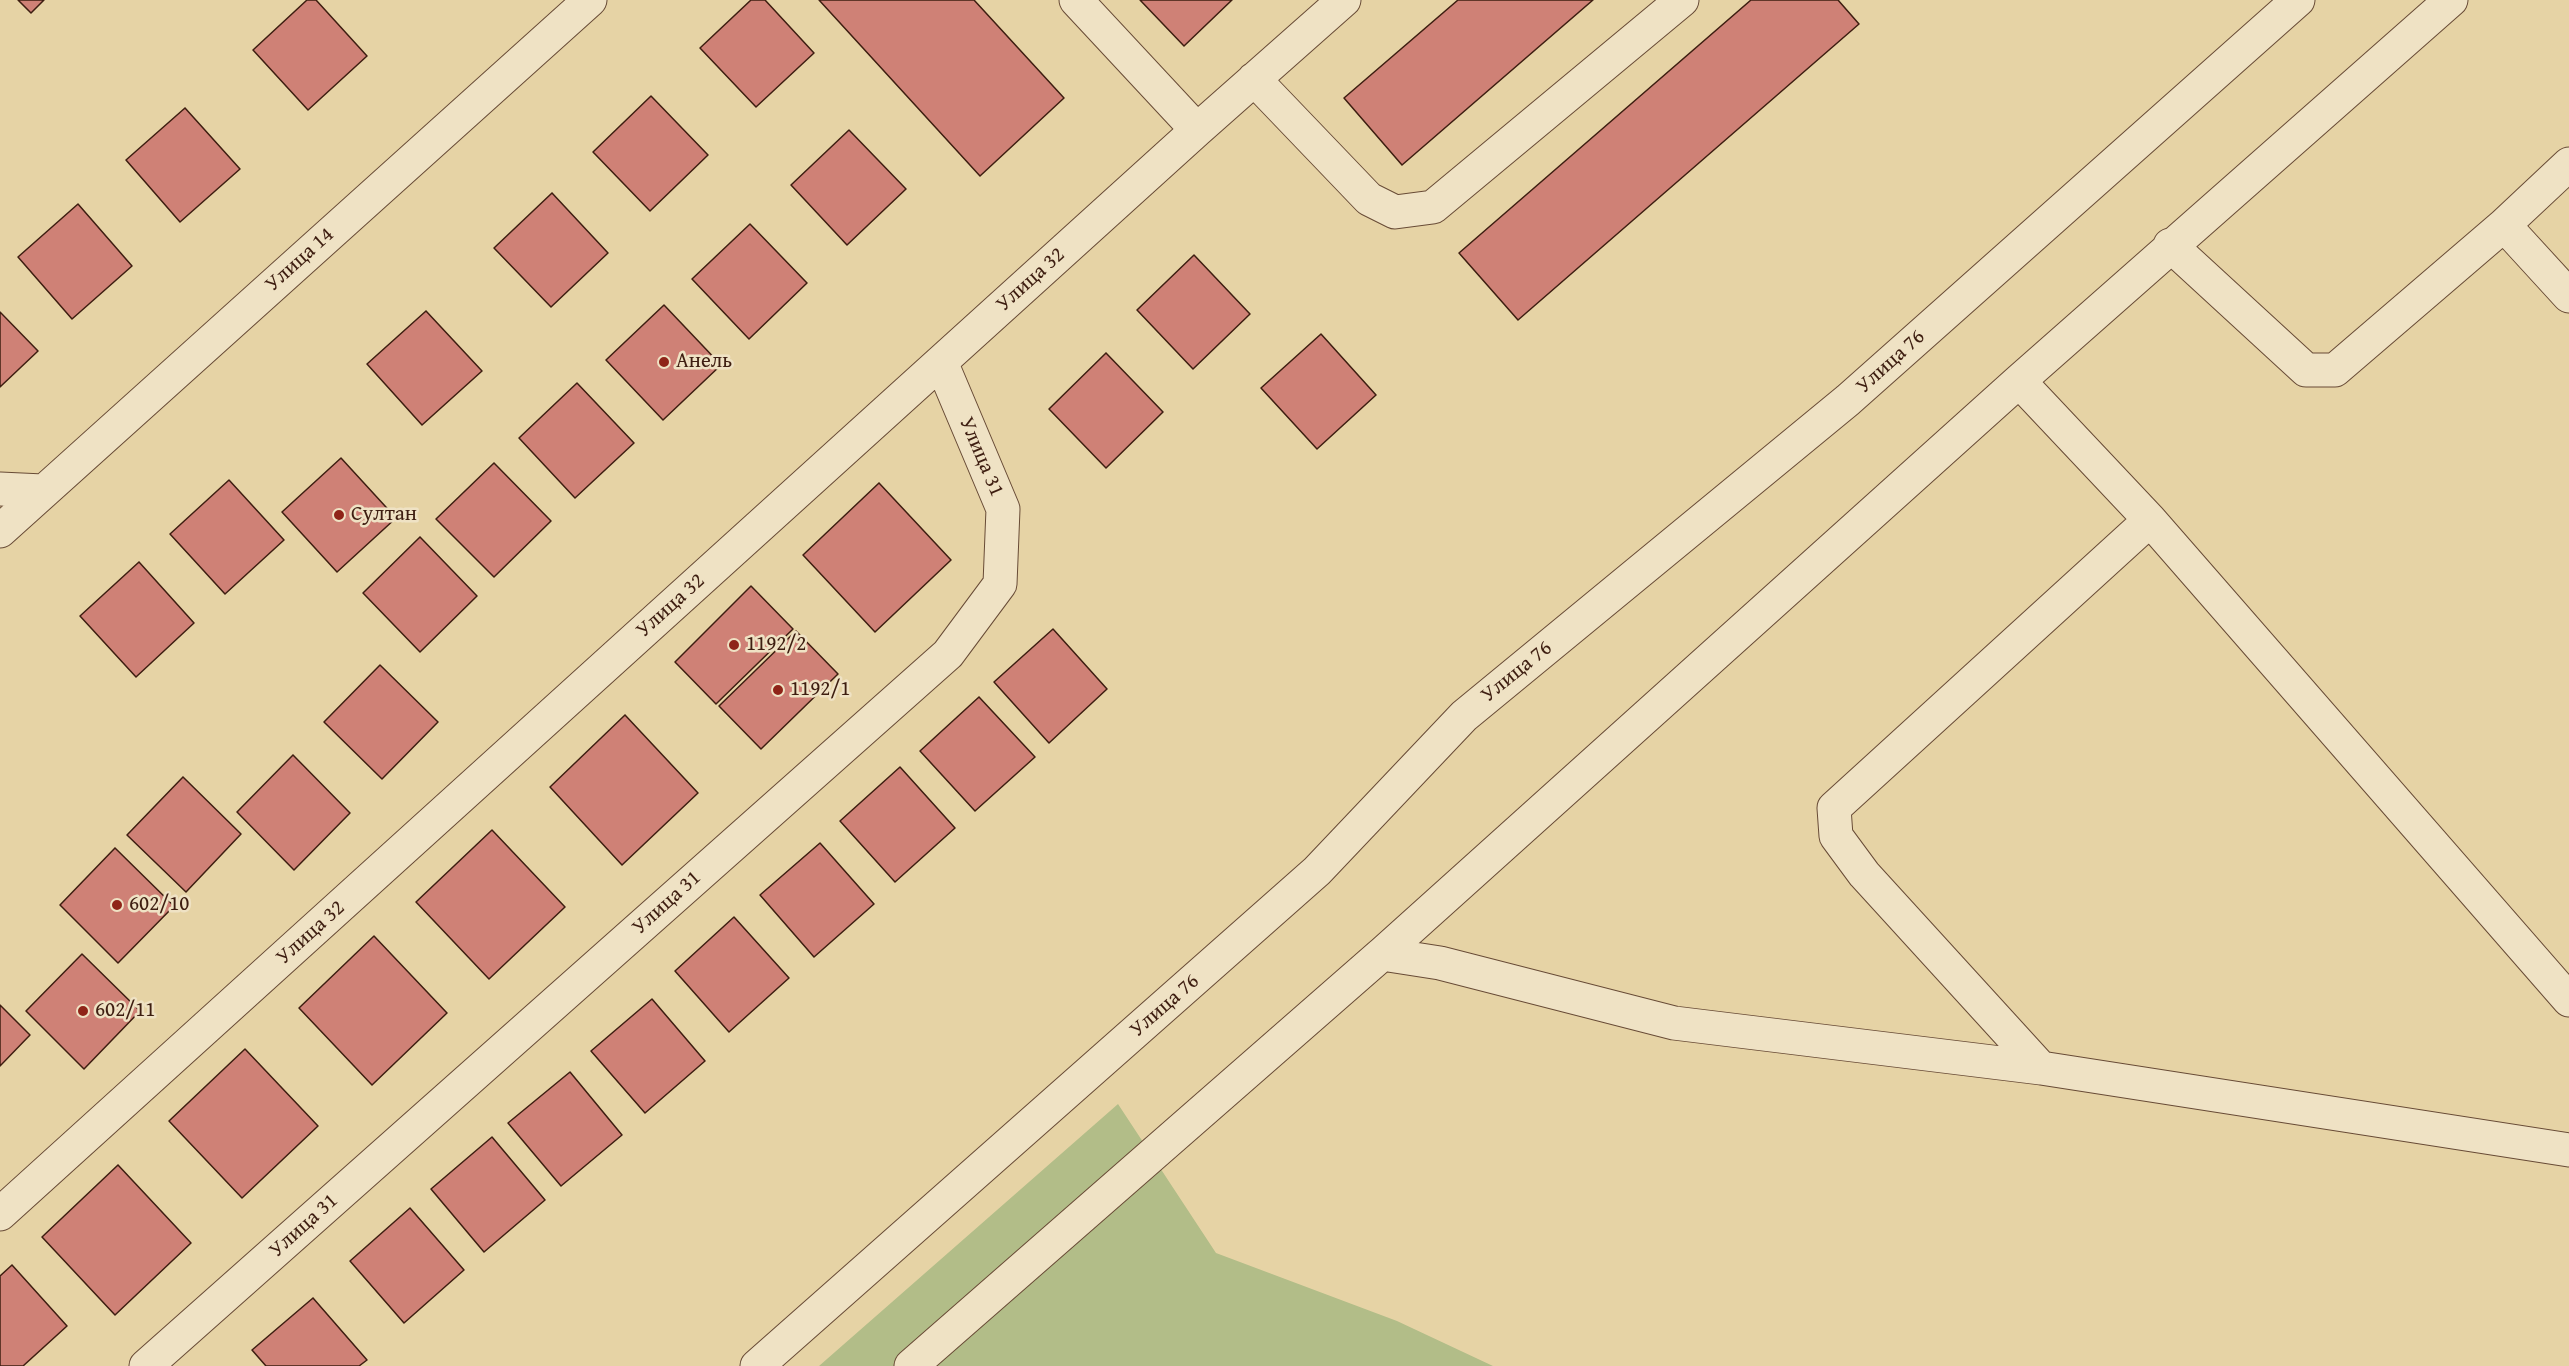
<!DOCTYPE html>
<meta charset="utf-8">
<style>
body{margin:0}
canvas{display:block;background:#e6d3a5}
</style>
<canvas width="2569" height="1366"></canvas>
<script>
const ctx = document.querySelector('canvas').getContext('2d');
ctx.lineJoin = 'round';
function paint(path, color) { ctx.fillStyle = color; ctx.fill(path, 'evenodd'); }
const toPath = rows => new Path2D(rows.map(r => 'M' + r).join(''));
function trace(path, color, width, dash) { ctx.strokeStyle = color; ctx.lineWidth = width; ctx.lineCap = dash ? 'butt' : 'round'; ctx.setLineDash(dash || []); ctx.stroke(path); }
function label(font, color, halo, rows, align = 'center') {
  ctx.font = font + ' "Gentium Book Plus",serif'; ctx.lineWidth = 5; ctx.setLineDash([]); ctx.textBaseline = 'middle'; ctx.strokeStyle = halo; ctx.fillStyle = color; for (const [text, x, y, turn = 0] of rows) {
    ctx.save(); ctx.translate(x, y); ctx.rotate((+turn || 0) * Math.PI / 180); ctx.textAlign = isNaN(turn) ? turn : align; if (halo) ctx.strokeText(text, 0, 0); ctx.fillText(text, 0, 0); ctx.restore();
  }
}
paint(toPath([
 [1118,1104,1216,1253,1397,1321,1493,1366,819,1366]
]), '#b2bd88');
const building = toPath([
 [18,0,44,0,31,13,18,0],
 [307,0,316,0,367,56,308,110,253,50,307,0],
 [751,0,765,0,814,53,756,107,700,48,751,0],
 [819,0,974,0,1064,98,980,176,819,0],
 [1140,0,1232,0,1184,46,1140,0],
 [1458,0,1593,0,1402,165,1344,98,1458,0],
 [1751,0,1838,0,1859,24,1518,320,1459,253,1751,0],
 [651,96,708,155,650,211,593,152,651,96],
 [185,108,240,169,180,222,126,160,185,108],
 [849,130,906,189,847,245,791,185,849,130],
 [552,193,608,253,551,307,494,248,552,193],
 [78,204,132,266,72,319,18,257,78,204],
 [750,224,807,283,749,339,692,279,750,224],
 [1194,255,1250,314,1193,369,1137,310,1194,255],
 [664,305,721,365,663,420,606,360,664,305],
 [426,311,482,371,422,425,367,364,426,311],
 [0,312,38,351,0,387,0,312],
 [1321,334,1376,395,1317,449,1261,388,1321,334],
 [1106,353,1163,412,1106,468,1049,409,1106,353],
 [577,383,634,443,575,498,519,438,577,383],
 [341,458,396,518,337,572,282,512,341,458],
 [494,463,551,521,494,577,436,519,494,463],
 [229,480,284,540,225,594,170,534,229,480],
 [879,483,951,560,875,632,803,555,879,483],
 [420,537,477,596,420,652,363,593,420,537],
 [139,562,194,623,136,677,80,616,139,562],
 [751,586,793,629,716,704,675,662,751,586],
 [1053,629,1107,689,1049,743,994,682,1053,629],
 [796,631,838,674,761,749,719,706,796,631],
 [380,665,438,722,382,779,324,722,380,665],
 [979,697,1035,757,975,811,920,751,979,697],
 [625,715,698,793,622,865,550,787,625,715],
 [293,755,350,813,294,870,237,812,293,755],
 [900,767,955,828,895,882,840,821,900,767],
 [183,777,241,834,186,892,127,835,183,777],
 [492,830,565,907,489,979,416,902,492,830],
 [820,843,874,904,814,957,760,895,820,843],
 [115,848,174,906,118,963,60,905,115,848],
 [734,917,789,978,729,1032,675,971,734,917],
 [374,936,447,1013,372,1085,299,1008,374,936],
 [82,954,140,1011,84,1069,26,1011,82,954],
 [652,999,705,1061,645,1113,591,1051,652,999],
 [0,1005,30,1035,0,1066,0,1005],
 [245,1049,318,1126,242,1198,169,1121,245,1049],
 [570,1072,622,1135,561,1186,508,1123,570,1072],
 [492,1137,545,1200,484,1252,431,1189,492,1137],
 [118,1165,191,1243,115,1315,42,1237,118,1165],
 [410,1208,464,1270,404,1323,350,1261,410,1208],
 [12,1265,67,1326,23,1366,0,1366,0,1276,12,1265],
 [313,1298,367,1360,359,1366,266,1366,252,1350,313,1298]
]);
paint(building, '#cf8176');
trace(building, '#3e1e11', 1.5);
const minor = toPath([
 [1076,0,1197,130],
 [1254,79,1369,199,1395,212,1433,207,1682,0],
 [2504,225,2569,164],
 [2170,245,2306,370,2335,370,2504,225,2569,296],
 [2019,381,2150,520],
 [0,489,43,491],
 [0,531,590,0],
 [1382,954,2019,381,2451,0],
 [2569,1000,2150,520,1834,808,1836,836,1864,874,2041,1068,2569,1150],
 [0,1214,1197,130,1344,0],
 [146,1366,948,654,1000,584,1003,509,941,362],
 [757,1366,1317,871,1464,716,1848,400,2298,0],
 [911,1366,1382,954,1440,963,1674,1023,2041,1068]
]);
trace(minor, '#684b36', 35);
trace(minor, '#efe2c4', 33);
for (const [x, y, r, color] of [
 [664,362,6,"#8f2418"],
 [339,515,6,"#8f2418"],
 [734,645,6,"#8f2418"],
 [778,690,6,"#8f2418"],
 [117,905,6,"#8f2418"],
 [83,1011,6,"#8f2418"]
]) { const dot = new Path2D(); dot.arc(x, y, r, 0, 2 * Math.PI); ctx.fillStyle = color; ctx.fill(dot); trace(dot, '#efe2c4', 2); }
label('21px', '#3e1e11', '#efe2c4', [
 ["Улица 14",300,260,-42],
 ["Улица 32",1031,280,-42],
 ["Улица 76",1891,362,-42],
 ["Улица 31",981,457,67],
 ["Улица 32",671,606,-42],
 ["Улица 76",1517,672,-39],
 ["Улица 31",667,903,-42],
 ["Улица 32",311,933,-42],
 ["Улица 76",1165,1006,-41],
 ["Улица 31",304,1226,-42]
]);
label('21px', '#3e1e11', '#efe2c4', [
 ["Анель",676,362],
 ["Султан",351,515],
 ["1192/2",746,645],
 ["1192/1",790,690],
 ["602/10",129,905],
 ["602/11",95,1011]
], 'left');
</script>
